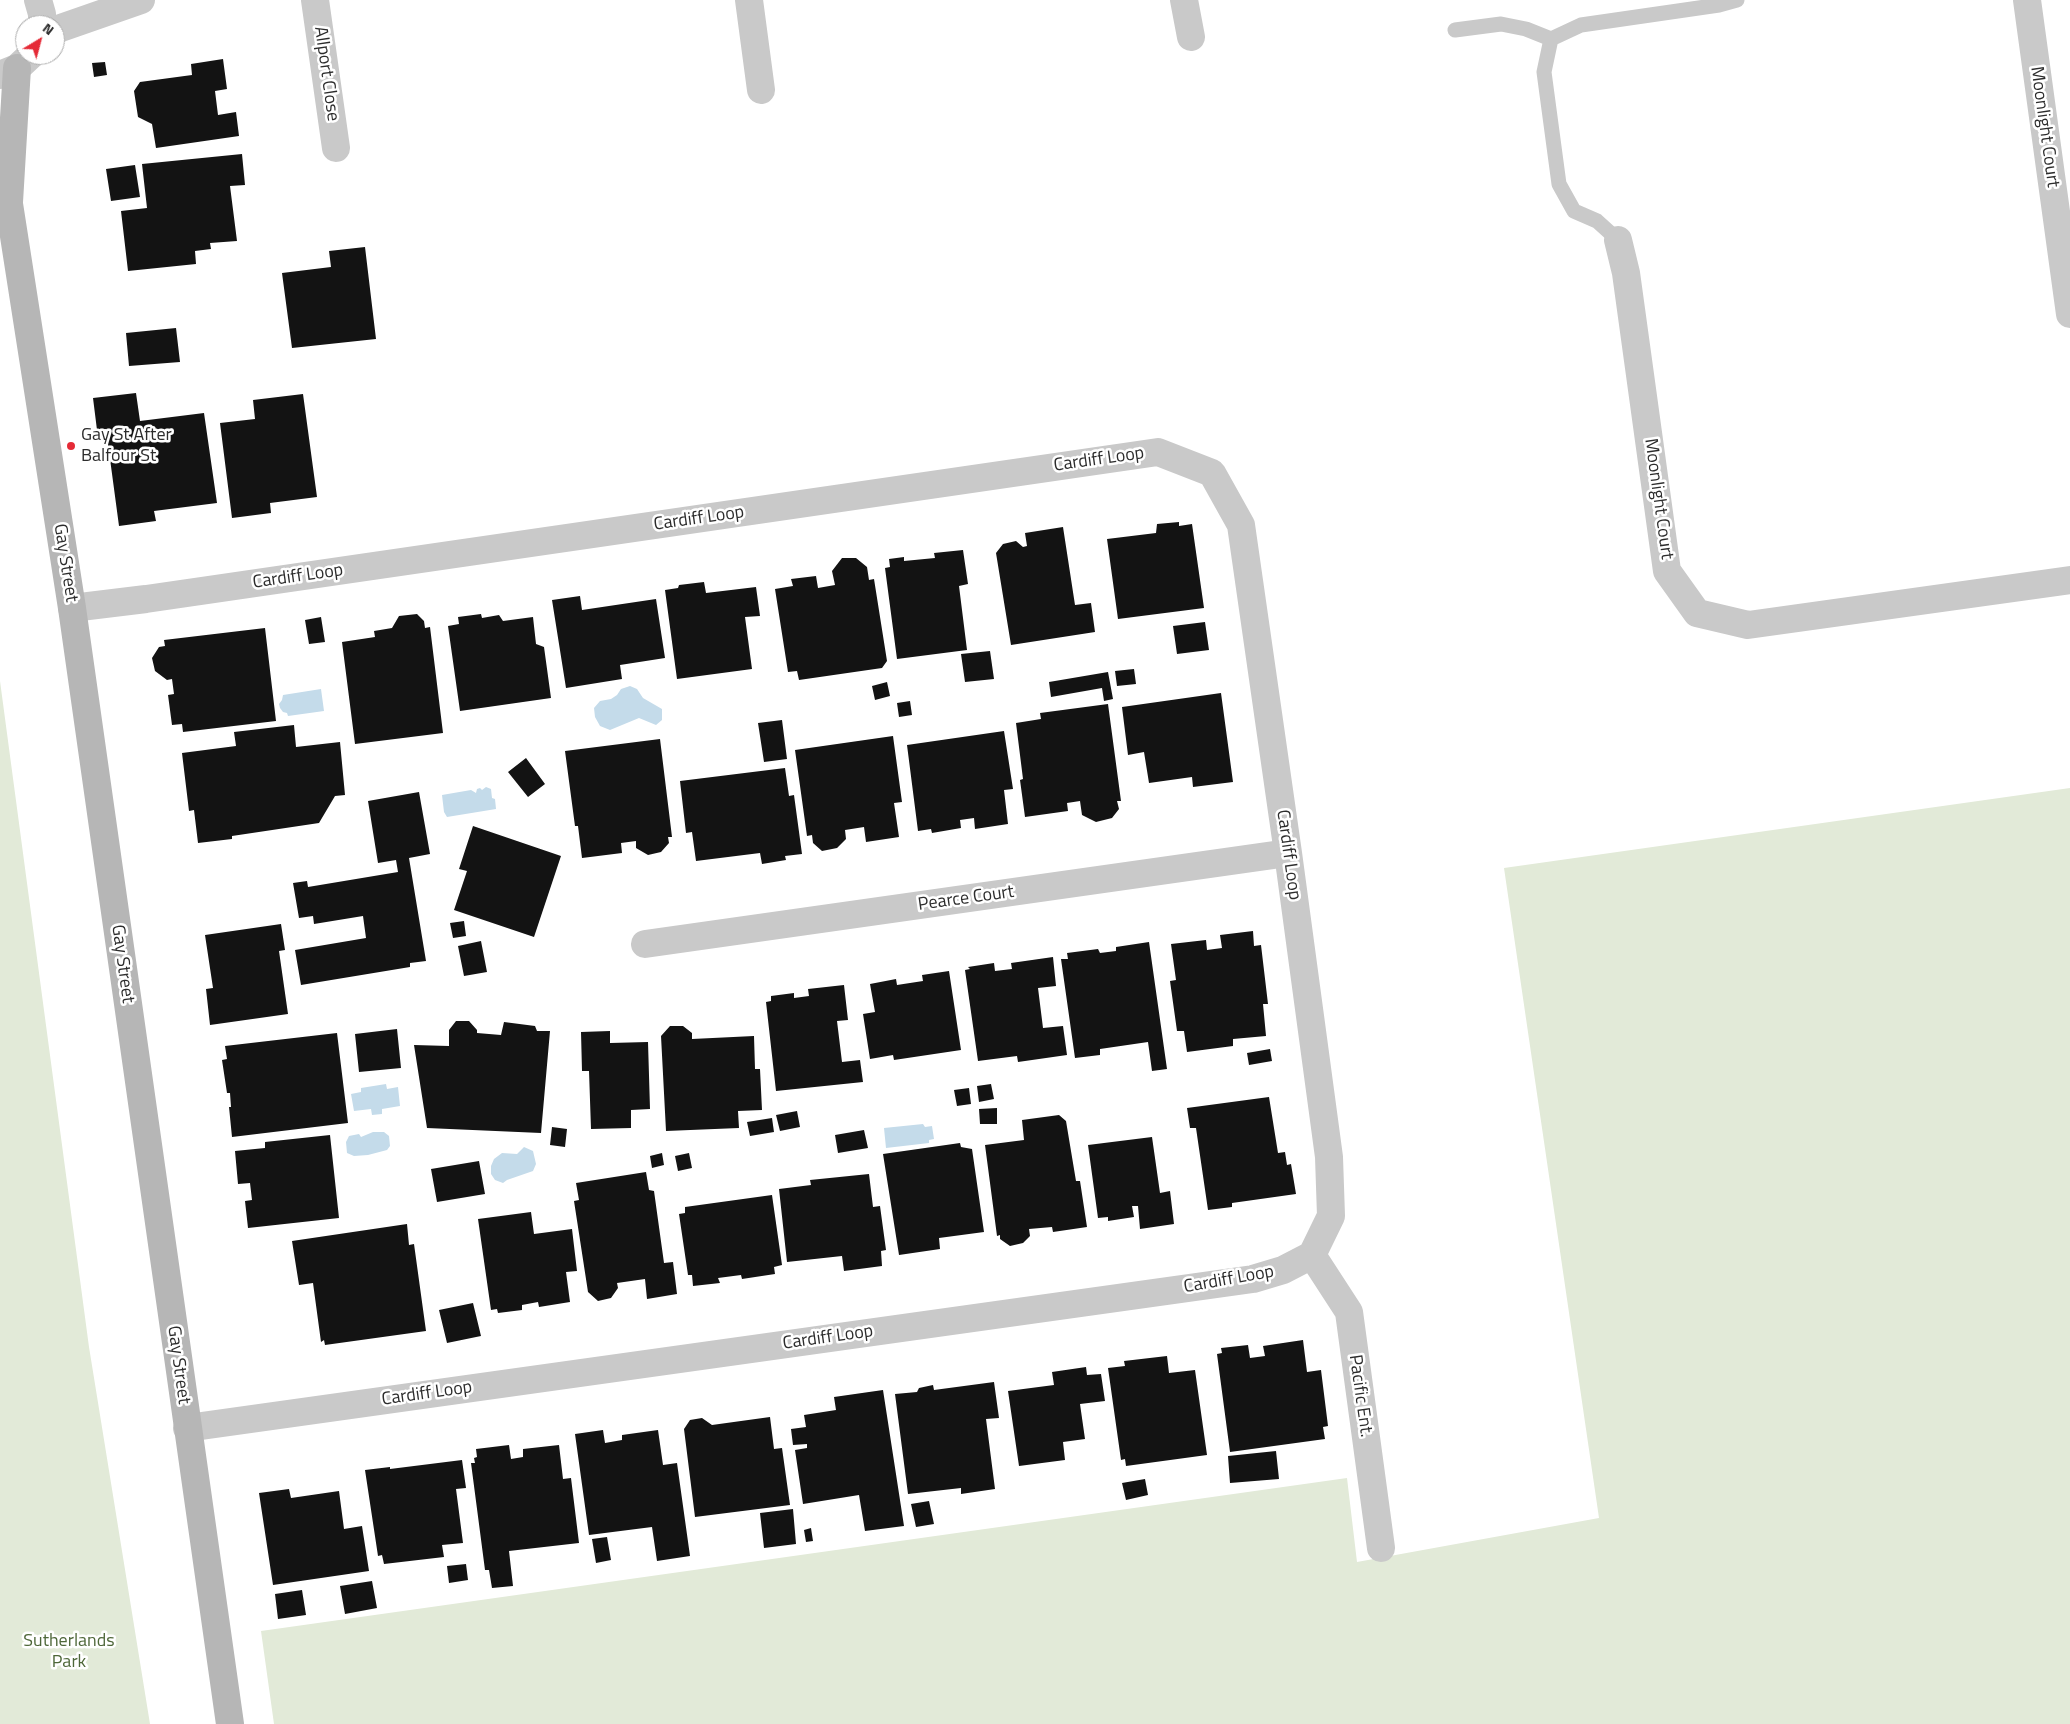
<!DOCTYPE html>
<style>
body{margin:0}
#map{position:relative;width:2070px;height:1724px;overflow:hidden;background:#fff;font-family:"Titillium Web",sans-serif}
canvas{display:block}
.north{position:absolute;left:15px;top:15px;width:50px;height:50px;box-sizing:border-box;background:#fff;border:1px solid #ababab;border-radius:50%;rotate:37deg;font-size:14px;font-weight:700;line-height:20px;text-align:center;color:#2c2c2c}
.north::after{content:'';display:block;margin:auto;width:18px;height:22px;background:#e52b37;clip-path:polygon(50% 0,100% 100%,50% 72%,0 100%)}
</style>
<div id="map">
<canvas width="2070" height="1724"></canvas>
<div class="north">N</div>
</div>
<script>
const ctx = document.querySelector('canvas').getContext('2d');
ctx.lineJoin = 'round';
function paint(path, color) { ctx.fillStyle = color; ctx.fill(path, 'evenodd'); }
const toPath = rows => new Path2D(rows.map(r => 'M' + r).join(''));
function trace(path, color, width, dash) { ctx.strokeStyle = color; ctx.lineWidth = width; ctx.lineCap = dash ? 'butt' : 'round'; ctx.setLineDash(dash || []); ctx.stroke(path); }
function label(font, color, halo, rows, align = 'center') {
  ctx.font = font + ' "Titillium Web",sans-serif'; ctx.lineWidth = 5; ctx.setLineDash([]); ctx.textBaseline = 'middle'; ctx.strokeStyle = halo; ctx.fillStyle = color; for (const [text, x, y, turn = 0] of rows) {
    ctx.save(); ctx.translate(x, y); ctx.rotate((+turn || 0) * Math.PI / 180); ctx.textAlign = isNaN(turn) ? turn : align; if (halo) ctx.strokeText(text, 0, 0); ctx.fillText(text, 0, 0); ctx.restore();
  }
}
paint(toPath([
 [0,681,89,1347,150,1724,0,1724],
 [2070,788,2070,1724,274,1724,261,1631,1347,1478,1357,1562,1599,1518,1504,868]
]), '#e2ead8');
paint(toPath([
 [630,686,637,689,643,698,662,709,662,720,656,725,639,718,610,730,600,726,595,717,594,708,600,701,611,699,617,695,621,689],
 [321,689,324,711,288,716,287,713,283,712,280,708,279,704,282,700,283,695],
 [486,787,491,789,492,798,495,799,496,809,447,817,444,812,442,795,471,790,476,793,477,789,480,788,482,790],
 [386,1084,387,1089,398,1087,400,1106,382,1109,382,1114,372,1115,371,1109,354,1111,351,1094,361,1092,361,1088],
 [923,1124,925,1127,932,1126,934,1139,929,1140,929,1143,886,1148,884,1128],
 [373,1132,384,1132,389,1136,390,1146,387,1150,368,1155,354,1156,347,1153,346,1142,349,1136,359,1134,361,1137],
 [524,1147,533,1151,536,1164,533,1171,507,1180,503,1183,495,1180,491,1174,491,1166,494,1159,502,1153,517,1154]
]), '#c4dbea');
paint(toPath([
 [223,59,227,89,215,91,218,115,236,112,239,136,156,148,152,124,138,117,134,91,140,82,192,75,191,64],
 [105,62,107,75,94,77,92,63],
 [242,154,245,185,230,186,237,241,210,243,211,249,195,251,196,264,128,271,121,211,147,208,142,164],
 [135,165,140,197,111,201,106,169],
 [365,247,376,339,292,348,282,273,331,267,329,251],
 [176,328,180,362,129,366,126,333],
 [136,393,140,421,204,413,217,503,154,511,156,521,119,526,106,429,97,430,93,398],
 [303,394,317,497,270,503,271,513,232,518,220,423,255,419,253,400],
 [1179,522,1179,526,1192,524,1204,608,1118,619,1107,539,1156,533,1157,524],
 [1063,527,1075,605,1091,603,1095,632,1011,645,996,553,1003,544,1016,541,1023,547,1027,546,1025,533],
 [963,550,968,584,959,586,967,650,897,659,885,568,890,567,889,559,904,557,904,561,935,558,934,553],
 [842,558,856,558,867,567,869,580,874,579,887,661,882,668,799,680,797,671,788,672,775,589,793,586,791,579,816,576,818,588,835,585,832,571],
 [704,582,706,593,756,587,760,616,745,617,752,669,677,679,665,590,678,588,679,585],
 [580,596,582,610,656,599,665,658,620,665,622,679,566,688,552,600],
 [417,614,424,621,425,628,430,627,443,733,355,744,342,642,375,637,374,631,392,628,399,616],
 [481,614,482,618,499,615,503,621,533,617,536,644,544,647,551,698,460,711,448,626,459,624,458,617],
 [321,617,325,642,309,644,305,620],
 [1205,622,1209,650,1177,654,1173,626],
 [265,628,276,721,183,732,182,724,172,725,168,695,174,694,172,679,167,680,155,671,152,658,159,647,165,646,164,640],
 [990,651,994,679,965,682,961,654],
 [1134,669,1136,684,1117,686,1115,671],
 [1108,672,1113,699,1104,701,1102,688,1051,697,1049,682],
 [887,682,890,696,875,700,872,686],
 [1221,693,1233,782,1193,787,1192,777,1149,783,1144,752,1128,755,1122,707],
 [910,701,912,715,899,717,897,703],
 [1108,704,1121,801,1117,801,1119,809,1112,818,1096,822,1082,815,1080,801,1067,803,1068,811,1025,817,1020,780,1023,779,1016,723,1041,719,1040,713],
 [782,720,787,759,764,762,758,723],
 [294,725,296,747,340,742,345,795,335,796,319,823,232,836,232,839,198,843,194,810,189,811,182,753,236,746,234,732],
 [1004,731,1013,789,1004,790,1008,824,975,829,974,818,960,820,961,828,932,833,931,829,918,831,907,745],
 [893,736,902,802,894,803,899,837,866,842,864,827,845,830,846,839,837,848,822,851,813,843,812,835,807,836,795,750],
 [660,739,672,837,668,837,669,843,661,852,648,855,636,848,636,841,621,843,622,853,582,858,578,826,575,826,565,751],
 [526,758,545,784,528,797,508,772],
 [785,768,789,796,794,795,802,854,785,856,786,860,762,864,760,853,696,861,692,832,686,833,680,781],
 [419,792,430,854,409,858,426,961,410,963,410,967,301,985,295,950,366,938,363,916,314,924,313,916,299,918,293,883,307,881,308,887,398,872,396,860,378,863,368,801],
 [473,826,561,856,534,937,454,910,467,871,459,869],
 [464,921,466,936,453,938,450,923],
 [281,924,285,950,279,951,288,1014,210,1025,206,989,213,988,205,935],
 [1253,931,1254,946,1261,945,1268,1004,1263,1004,1266,1036,1233,1039,1233,1046,1187,1052,1184,1031,1177,1031,1170,981,1176,980,1171,944,1206,940,1207,950,1222,948,1220,935],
 [481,941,487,972,464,976,458,946],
 [1149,942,1167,1069,1152,1071,1148,1042,1100,1049,1100,1055,1075,1058,1061,959,1068,959,1067,953,1098,949,1100,953,1116,951,1116,947],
 [1053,957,1056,986,1038,988,1043,1028,1063,1026,1067,1055,1018,1062,1017,1056,978,1061,965,970,970,969,968,967,994,963,995,971,1012,969,1011,963],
 [949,971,961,1050,894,1060,893,1055,870,1059,863,1014,875,1012,870,984,896,979,897,985,923,981,922,975],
 [844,985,848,1020,837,1021,842,1062,860,1060,863,1082,776,1091,766,1002,771,1001,771,996,794,993,794,998,809,996,808,989],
 [456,1021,469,1021,477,1030,477,1033,501,1035,504,1022,535,1026,537,1031,550,1031,541,1133,427,1128,414,1045,449,1046,449,1030],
 [670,1026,683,1026,692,1033,692,1039,754,1036,755,1069,760,1069,762,1110,738,1111,739,1128,666,1131,661,1036],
 [397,1029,401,1068,359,1072,355,1034],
 [610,1031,610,1043,648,1042,650,1109,631,1110,631,1128,591,1129,589,1071,582,1071,581,1032],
 [337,1033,348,1123,232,1137,229,1107,231,1107,230,1093,227,1093,222,1060,227,1059,225,1046],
 [1270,1049,1272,1061,1249,1065,1247,1053],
 [991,1084,994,1099,979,1102,977,1086],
 [969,1088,971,1104,957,1106,954,1090],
 [1269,1097,1278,1153,1285,1152,1287,1165,1291,1164,1296,1194,1232,1203,1232,1207,1208,1210,1196,1128,1190,1128,1187,1108],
 [997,1108,997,1124,980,1124,979,1109],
 [797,1111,800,1127,780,1131,776,1115],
 [1059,1115,1066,1121,1076,1181,1080,1181,1087,1227,1053,1232,1052,1227,1029,1229,1030,1236,1023,1243,1010,1246,1000,1239,1000,1235,997,1236,985,1145,1024,1140,1022,1120],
 [772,1118,774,1132,750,1136,747,1122],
 [552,1127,567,1129,565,1147,550,1145],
 [864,1130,868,1148,838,1153,835,1135],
 [330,1135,339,1218,248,1228,245,1201,252,1200,250,1183,238,1184,235,1151,265,1148,265,1142],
 [1152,1137,1160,1193,1170,1191,1174,1224,1140,1229,1138,1206,1132,1206,1134,1217,1108,1221,1108,1217,1098,1218,1088,1145],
 [960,1143,961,1147,972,1149,984,1232,939,1238,940,1249,899,1255,883,1154],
 [662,1153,664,1165,652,1168,650,1156],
 [689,1153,692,1168,678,1171,675,1156],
 [479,1161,485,1194,437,1202,431,1169],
 [646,1172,649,1190,654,1191,664,1263,673,1262,677,1294,647,1299,645,1279,617,1283,618,1288,611,1298,598,1301,588,1292,574,1201,579,1200,576,1183],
 [869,1174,873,1207,880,1206,886,1250,881,1251,882,1266,844,1271,842,1256,787,1262,779,1189,811,1185,810,1180],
 [772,1195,782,1265,774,1267,775,1274,742,1279,741,1275,718,1278,720,1283,693,1286,692,1275,688,1275,679,1214,685,1213,685,1207],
 [531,1212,534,1234,572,1229,577,1271,566,1272,570,1302,539,1307,538,1302,522,1305,522,1310,498,1313,497,1309,491,1310,478,1219],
 [407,1224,409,1245,414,1244,426,1331,325,1345,324,1340,321,1342,313,1283,299,1285,292,1241],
 [473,1303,481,1336,447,1343,439,1310],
 [1303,1340,1307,1372,1321,1370,1328,1426,1323,1427,1325,1439,1230,1452,1217,1354,1222,1353,1221,1348,1248,1345,1250,1358,1265,1356,1263,1346],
 [1167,1356,1169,1373,1195,1370,1207,1455,1126,1466,1125,1459,1121,1460,1108,1368,1125,1366,1124,1361],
 [1086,1367,1087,1375,1101,1374,1105,1401,1080,1404,1085,1439,1063,1442,1065,1460,1019,1466,1008,1391,1054,1385,1052,1372],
 [994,1382,999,1418,986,1419,995,1489,961,1494,961,1488,908,1494,895,1394,917,1392,919,1388,933,1385,934,1390],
 [883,1390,904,1526,865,1531,859,1495,803,1504,795,1450,807,1448,807,1444,793,1445,791,1429,806,1427,804,1415,836,1410,834,1397],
 [770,1417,774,1449,782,1448,790,1505,695,1517,684,1429,690,1420,702,1418,712,1425],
 [603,1430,605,1443,622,1440,622,1435,658,1430,663,1465,677,1463,690,1556,657,1561,652,1527,589,1535,575,1434],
 [509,1445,511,1459,523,1457,523,1449,559,1445,563,1479,571,1478,579,1543,509,1551,513,1586,492,1588,489,1570,485,1570,471,1463,475,1463,474,1458,477,1457,476,1449],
 [1276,1451,1279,1479,1230,1483,1228,1456],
 [462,1460,466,1488,456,1489,463,1543,442,1545,444,1557,384,1564,382,1555,378,1556,365,1470,390,1467,390,1469],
 [1145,1479,1148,1495,1126,1500,1122,1483],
 [289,1489,291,1498,339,1491,344,1529,362,1526,369,1571,273,1585,259,1493],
 [929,1501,934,1524,916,1527,911,1504],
 [793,1509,796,1544,764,1548,760,1513],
 [811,1528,813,1541,806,1542,804,1530],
 [607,1537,611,1560,596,1563,592,1539],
 [466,1564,468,1580,449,1583,447,1566],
 [372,1581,377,1608,345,1614,340,1586],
 [302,1590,306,1615,278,1619,275,1594]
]), '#131313');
trace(toPath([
 [1455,30,1501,24,1526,29,1551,39],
 [1618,240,1597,221,1574,211,1559,184,1544,72,1551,39,1581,25,1719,5,1737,0]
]), '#c9c9c9', 15);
trace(toPath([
 [315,0,336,148],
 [749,0,761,90],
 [1184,0,1191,37],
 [2027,0,2070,314],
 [1618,240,1626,273,1667,571,1697,613,1748,625,2070,580],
 [72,608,146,599,1158,452,1212,473,1241,525,1288,853,1329,1157,1331,1216,1312,1255,1283,1270,1253,1279,187,1428],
 [645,944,1288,853],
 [1312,1255,1349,1312,1381,1548]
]), '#c9c9c9', 28);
trace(toPath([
 [38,0,42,14,42,25],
 [55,30,141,0],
 [0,75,17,68,31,55]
]), '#c9c9c9', 28);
trace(toPath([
 [0,181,9,204,72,608,230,1724],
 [9,202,17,68]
]), '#b6b6b6', 28);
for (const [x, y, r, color] of [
 [71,446,5,"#e52b37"]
]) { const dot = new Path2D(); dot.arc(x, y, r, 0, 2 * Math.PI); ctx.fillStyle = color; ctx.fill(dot); trace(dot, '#fff', 2); }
label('18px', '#2c2c2c', '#fff', [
 ["Allport Close",326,74,82],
 ["Moonlight Court",2044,127,82],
 ["Cardiff Loop",1099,460,-8],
 ["Moonlight Court",1658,499,82],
 ["Cardiff Loop",699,519,-8],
 ["Gay Street",65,563,81],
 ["Cardiff Loop",298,577,-8],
 ["Cardiff Loop",1288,855,82],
 ["Pearce Court",966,899,-8],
 ["Gay Street",122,964,82],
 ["Cardiff Loop",1229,1280,-10],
 ["Cardiff Loop",828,1338,-8],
 ["Gay Street",178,1365,82],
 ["Cardiff Loop",427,1394,-8],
 ["Pacific Ent.",1360,1396,82]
]);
label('18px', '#2c2c2c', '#fff', [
 ["Gay St After",81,436],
 ["Balfour St",81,457]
], 'left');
label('18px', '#4e6739', '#fff', [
 ["Sutherlands",69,1642],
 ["Park",69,1663]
]);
</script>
